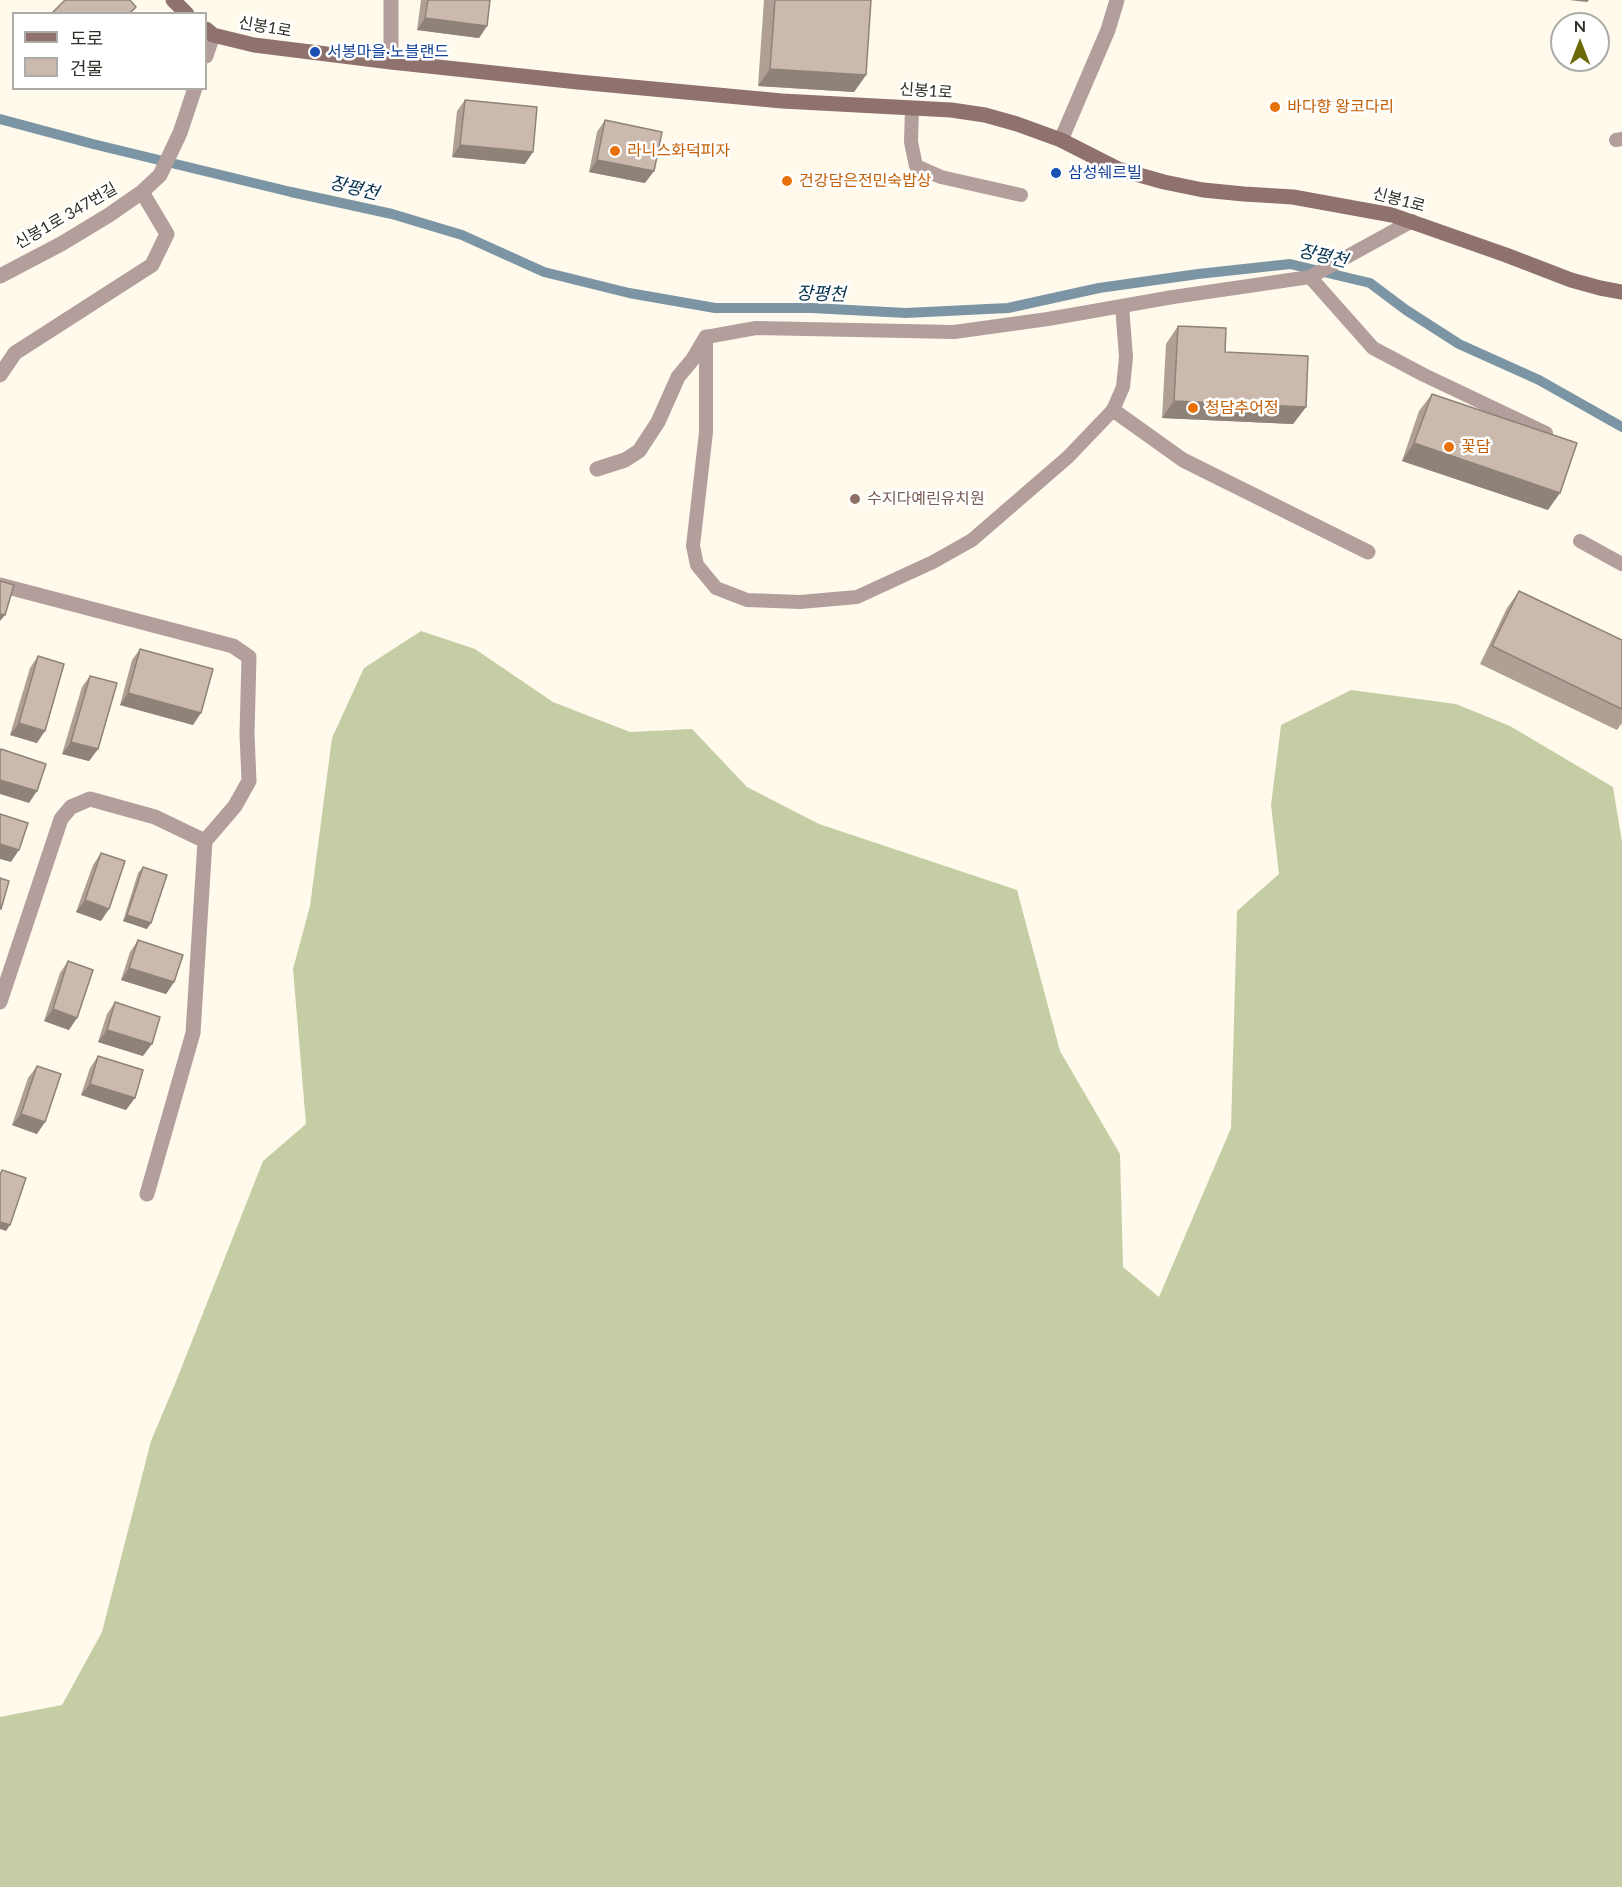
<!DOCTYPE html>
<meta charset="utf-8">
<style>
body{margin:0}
#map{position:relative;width:1622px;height:1887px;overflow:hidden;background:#fffaeb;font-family:Lato,"Noto Sans KR",sans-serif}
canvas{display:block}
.legend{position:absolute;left:12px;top:12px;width:195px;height:78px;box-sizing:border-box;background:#fff;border:2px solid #acaba8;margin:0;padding:8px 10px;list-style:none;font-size:18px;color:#302e26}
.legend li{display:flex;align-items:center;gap:12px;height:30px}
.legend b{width:30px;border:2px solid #acaba8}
.north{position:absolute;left:1550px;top:12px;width:60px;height:60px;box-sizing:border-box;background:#fff;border:2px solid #acaba8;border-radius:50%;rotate:0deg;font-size:16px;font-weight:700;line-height:24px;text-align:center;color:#302e26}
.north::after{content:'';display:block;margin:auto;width:21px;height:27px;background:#6c6b09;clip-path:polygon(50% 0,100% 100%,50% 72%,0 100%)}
</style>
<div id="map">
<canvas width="1622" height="1887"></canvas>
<ul class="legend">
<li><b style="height:8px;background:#8f726e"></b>도로</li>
<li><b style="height:16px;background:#cbb9ad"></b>건물</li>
</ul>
<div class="north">N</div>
</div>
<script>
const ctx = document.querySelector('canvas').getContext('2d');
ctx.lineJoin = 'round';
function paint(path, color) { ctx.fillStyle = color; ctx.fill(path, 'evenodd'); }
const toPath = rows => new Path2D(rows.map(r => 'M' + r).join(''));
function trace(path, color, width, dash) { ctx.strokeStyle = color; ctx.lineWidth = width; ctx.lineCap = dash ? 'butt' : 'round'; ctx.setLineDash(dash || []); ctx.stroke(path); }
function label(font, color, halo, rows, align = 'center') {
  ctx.font = font + ' Lato,"Noto Sans KR",sans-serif'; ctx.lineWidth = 5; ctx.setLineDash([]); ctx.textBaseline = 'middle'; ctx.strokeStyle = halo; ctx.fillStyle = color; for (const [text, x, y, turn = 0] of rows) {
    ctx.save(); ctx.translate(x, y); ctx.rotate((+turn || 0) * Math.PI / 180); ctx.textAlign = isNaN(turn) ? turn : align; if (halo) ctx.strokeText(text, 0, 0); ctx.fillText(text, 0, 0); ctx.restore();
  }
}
paint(toPath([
 [421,631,475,649,553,702,630,732,692,729,747,787,819,824,1017,890,1060,1051,1120,1154,1123,1267,1159,1297,1231,1128,1237,911,1279,874,1271,805,1281,725,1351,690,1456,704,1510,726,1613,787,1622,842,1622,1887,0,1887,0,1717,62,1705,102,1632,151,1441,175,1384,263,1161,306,1124,293,969,310,906,332,738,364,668]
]), '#c5cda5');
trace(toPath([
 [0,119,93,144,291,192,392,214,462,235,544,272,629,293,715,308,812,308,906,313,1008,308,1099,288,1198,274,1290,264,1370,283,1406,310,1459,344,1539,380,1622,427]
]), '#7c95a5', 10);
trace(toPath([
 [912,108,911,142,916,166,941,177,1021,195],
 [1616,140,1622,139],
 [1310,277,1373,348,1424,375,1546,433],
 [1122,306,1126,357,1123,387,1113,410,1068,457,972,540,933,562,857,597,800,602,747,600,716,588,697,565,693,546,706,432,706,337,756,328,954,332,1048,319,1173,297,1310,277,1412,221],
 [1580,541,1622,564]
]), '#b39e9b', 14);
trace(toPath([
 [206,56,213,35],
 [391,62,391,0],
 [1061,140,1108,30,1117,0],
 [0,276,61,244,109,215,142,192,160,175,180,133,195,88],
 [0,375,15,353,152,265,167,234,142,192],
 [1113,410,1183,460,1368,552],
 [597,469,625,460,639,451,658,422,678,377,693,359,706,337],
 [0,585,233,646,249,657,247,734,249,781,235,806,205,841],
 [0,1002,61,819,71,807,90,799,155,817,205,841,193,1033,147,1194]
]), '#b39e9b', 15);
trace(toPath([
 [173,0,187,14],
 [206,29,213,35,254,45,391,62,578,82,782,101,951,110,985,115,1017,124,1061,140,1118,169,1164,182,1203,190,1244,194,1293,197,1392,215,1506,255,1571,280,1600,288,1622,292]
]), '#8f726e', 15);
paint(toPath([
 [421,0,490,0,487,26,479,38,417,30],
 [764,0,871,0,866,75,854,92,758,86],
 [465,100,525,164,452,157,457,111],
 [605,120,645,183,589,172,597,132],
 [1178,326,1225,352,1306,407,1293,424,1162,418,1166,344],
 [1432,394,1548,510,1402,461,1419,411],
 [1519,591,1622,640,1622,723,1617,730,1480,664,1507,608],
 [140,649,193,725,120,705,132,660],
 [38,656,37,743,10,735,30,668],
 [90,676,98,749,89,761,62,754,82,687],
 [101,853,101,921,76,912,93,865],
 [143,867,147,929,123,921,138,873],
 [138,940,174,982,166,994,121,980,130,952],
 [68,961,69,1030,44,1021,60,973],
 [115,1002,143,1056,98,1042,107,1014],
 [98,1056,126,1110,81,1095,90,1068],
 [37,1066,37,1134,12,1125,28,1078]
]), '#af9f95');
paint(toPath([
 [1569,0,1589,0,1587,2],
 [425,18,487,26,479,38,417,30],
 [770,69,866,75,854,92,758,86],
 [460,145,533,152,525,164,452,157],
 [597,160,654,171,645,183,589,172],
 [1174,401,1306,407,1293,424,1162,418],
 [1414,443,1560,493,1548,510,1402,461],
 [0,614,5,615,0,621],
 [128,693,201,713,193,725,120,705],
 [19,723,45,731,37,743,10,735],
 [71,742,98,749,89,761,62,754],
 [0,780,37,791,29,803,0,794],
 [0,844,19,850,11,862,0,859],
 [85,900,109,909,101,921,76,912],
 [127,915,151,923,147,929,123,921],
 [129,968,174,982,166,994,121,980],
 [53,1009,77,1018,69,1030,44,1021],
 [107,1030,152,1044,143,1056,98,1042],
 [90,1084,135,1098,126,1110,81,1095],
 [21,1114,45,1122,37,1134,12,1125],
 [0,1222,10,1225,6,1231,0,1229]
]), '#8e8279');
const building = toPath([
 [65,0,130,0,136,7,129,14,51,14,65,0],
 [428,0,490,0,487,26,425,18,428,0],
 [775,0,871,0,866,75,770,69,775,0],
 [465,100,537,107,533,152,460,145,465,100],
 [605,120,662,132,654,171,597,160,605,120],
 [1178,326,1226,328,1225,352,1308,356,1306,407,1174,401,1178,326],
 [1432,394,1577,443,1560,493,1414,443,1432,394],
 [0,581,14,585,5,615,0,614,0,581],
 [1519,591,1622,640,1622,709,1492,646,1519,591],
 [140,649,213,669,201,713,128,693,140,649],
 [38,656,64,664,45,731,19,723,38,656],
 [90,676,117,683,98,749,71,742,90,676],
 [1,749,46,764,37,791,0,780,0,752,1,749],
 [0,814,28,823,19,850,0,844,0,814],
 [101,853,125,861,109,909,85,900,101,853],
 [143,867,167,875,151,923,127,915,143,867],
 [0,878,9,881,1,909,0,909,0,878],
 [138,940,183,955,174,982,129,968,138,940],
 [68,961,93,970,77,1018,53,1009,68,961],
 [115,1002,160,1017,152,1044,107,1030,115,1002],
 [98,1056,143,1070,135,1098,90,1084,98,1056],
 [37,1066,61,1074,45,1122,21,1114,37,1066],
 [2,1170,26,1178,10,1225,0,1222,0,1175,2,1170]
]);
paint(building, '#cbb9ad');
trace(building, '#8e8279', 1.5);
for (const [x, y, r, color] of [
 [315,52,6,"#1a4fb4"],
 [1275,107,6,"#e8710a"],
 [615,151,6,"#e8710a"],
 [1056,173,6,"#1a4fb4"],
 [787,181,6,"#e8710a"],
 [1193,408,6,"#e8710a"],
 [1449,447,6,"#e8710a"],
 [855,499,6,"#8d6e63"]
]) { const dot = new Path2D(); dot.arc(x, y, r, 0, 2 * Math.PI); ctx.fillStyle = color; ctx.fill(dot); trace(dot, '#fff', 2); }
label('16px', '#302e26', '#fff', [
 ["신봉1로",265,27,10],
 ["신봉1로",926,91,4],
 ["신봉1로",1399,200,15],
 ["신봉1로 347번길",66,216,-30]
]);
label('16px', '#164399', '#fff', [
 ["서봉마을·노블랜드",327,52],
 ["삼성쉐르빌",1068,173]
], 'left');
label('16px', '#c56008', '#fff', [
 ["바다향 왕코다리",1287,107],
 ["라니스화덕피자",627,151],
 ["건강담은전민숙밥상",799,181],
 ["청담추어정",1205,408],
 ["꽃담",1461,447]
], 'left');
label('16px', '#785e54', '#fff', [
 ["수지다예린유치원",867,499]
], 'left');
label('italic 18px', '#04314d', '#fff', [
 ["장평천",354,188,14],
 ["장평천",1323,256,13],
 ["장평천",821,294,2]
]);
</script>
